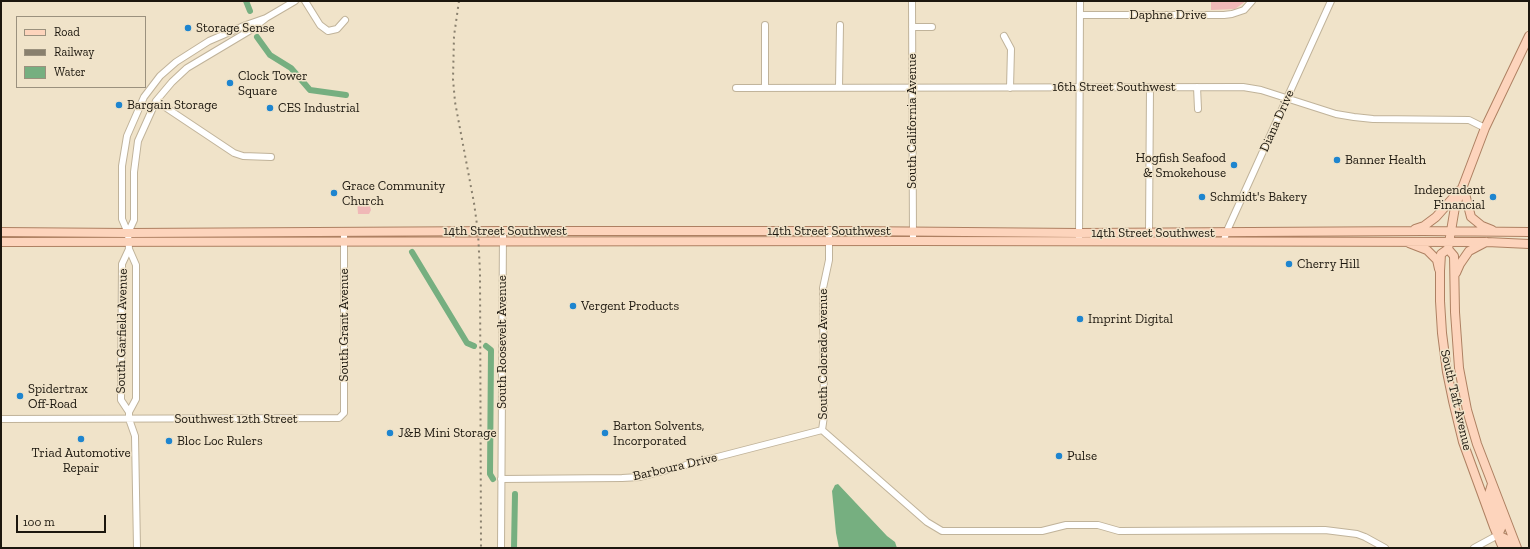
<!DOCTYPE html>
<style>
body{margin:0}
#map{position:relative;width:1530px;height:549px;overflow:hidden;background:#f0e3c9;font-family:"Zilla Slab",serif}
canvas{display:block}
.frame{position:absolute;inset:0;border:2px solid #1c170e;pointer-events:none}
.legend{position:absolute;left:16px;top:16px;width:130px;height:72px;box-sizing:border-box;background:#f0e3c9;border:1px solid #9b917e;margin:0;padding:5px 7px;list-style:none;font-size:12px;color:#1c170e}
.legend li{display:flex;align-items:center;gap:8px;height:20px}
.legend b{width:20px;border:1px solid #9b917e}
.scale{position:absolute;left:16px;top:515px;width:90px;height:18px;box-sizing:border-box;border:2px solid #1c170e;border-top:0;padding-left:5px;font-size:12px;line-height:14px;white-space:nowrap;color:#1c170e;-webkit-text-stroke:3px #f0e3c9;paint-order:stroke}
</style>
<div id="map">
<canvas width="1530" height="549"></canvas>
<div class="frame"></div>
<ul class="legend">
<li><b style="height:5px;background:#fdd4bc"></b>Road</li>
<li><b style="height:5px;background:#89806e"></b>Railway</li>
<li><b style="height:11px;background:#76af80"></b>Water</li>
</ul>
<div class="scale">100 m</div>
</div>
<script>
const ctx = document.querySelector('canvas').getContext('2d');
ctx.lineJoin = 'round';
function paint(path, color) { ctx.fillStyle = color; ctx.fill(path, 'evenodd'); }
const toPath = rows => new Path2D(rows.map(r => 'M' + r).join(''));
function trace(path, color, width, dash) { ctx.strokeStyle = color; ctx.lineWidth = width; ctx.lineCap = dash ? 'butt' : 'round'; ctx.setLineDash(dash || []); ctx.stroke(path); }
function label(font, color, halo, rows, align = 'center') {
  ctx.font = font + ' "Zilla Slab",serif'; ctx.lineWidth = 3; ctx.setLineDash([]); ctx.textBaseline = 'middle'; ctx.strokeStyle = halo; ctx.fillStyle = color; for (const [text, x, y, turn = 0] of rows) {
    ctx.save(); ctx.translate(x, y); ctx.rotate((+turn || 0) * Math.PI / 180); ctx.textAlign = isNaN(turn) ? turn : align; if (halo) ctx.strokeText(text, 0, 0); ctx.fillText(text, 0, 0); ctx.restore();
  }
}
paint(toPath([
 [1211,1,1246,1,1235,9,1211,10],
 [359,198,366,201,369,203,371,210,369,214,358,214,357,200]
]), '#f0b8b7');
paint(toPath([
 [838,484,887,536,895,542,897,548,839,548,836,533,832,491,835,485]
]), '#76af80');
trace(toPath([
 [246,1,250,11],
 [257,37,270,55,291,68,310,90,346,95],
 [412,252,467,343,474,346],
 [486,346,491,350,490,474,493,479],
 [514,548,515,494]
]), '#76af80', 6);
const minor = toPath([
 [305,1,320,25,328,31,337,29,345,20],
 [912,1,913,241],
 [1080,15,1224,15,1232,14,1244,10,1252,1],
 [765,25,765,87],
 [912,27,932,27],
 [1004,36,1011,49,1010,88],
 [839,87,840,25],
 [1197,87,1198,109],
 [736,88,1243,87,1261,90,1336,114,1354,117,1373,119,1469,120,1485,128],
 [156,101,234,153,243,156,271,157],
 [1149,232,1150,87],
 [128,233,134,220,134,172,138,141,156,101,172,82,187,68,249,31,266,18,295,1],
 [1079,241,1080,1],
 [1224,241,1226,233,1331,1],
 [129,249,122,264,121,400,129,412,129,419,135,436,137,548],
 [129,412,136,399,136,265,129,249,128,233,122,219,122,166,127,136,144,97,160,76,176,62,209,41,246,25,266,18],
 [1,419,339,418,344,413,344,232],
 [822,430,927,522,942,531,1042,531,1066,525,1098,525,1119,531,1325,530,1357,534,1365,537,1385,548],
 [822,430,824,416,823,288,829,260,829,231],
 [501,479,622,478,640,477,822,430],
 [501,548,503,231],
 [1474,548,1498,535]
]);
const major = toPath([
 [1463,186,1471,217,1482,226,1492,230],
 [1415,229,1424,226,1436,217,1460,190],
 [1,232,128,233,503,231,851,231,1079,233,1423,231,1529,232],
 [1,242,913,241,1487,242,1529,244],
 [1409,243,1427,250,1437,260,1439,269],
 [1448,249,1454,256,1455,312,1459,368,1467,410,1477,444,1517,548],
 [1456,273,1460,264,1469,251,1486,242],
 [1492,484,1489,494,1502,526,1498,535],
 [1498,535,1508,540,1511,548],
 [1503,548,1494,527,1463,442,1453,401,1447,372,1442,333,1440,301,1440,271,1441,254,1448,249,1455,207,1463,186,1485,128,1529,36]
]);
trace(minor, '#c0b39a', 8);
trace(major, '#ae8062', 10);
trace(minor, '#fff', 6);
trace(major, '#fdd4bc', 8);
trace(toPath([
 [459,1,454,36,453,79,455,102,474,203,478,232,480,272,481,548]
]), '#89806e', 2, [2, 4]);
for (const [x, y, r, color] of [
 [188,28,4,"#1e85cf"],
 [230,83,4,"#1e85cf"],
 [119,105,4,"#1e85cf"],
 [270,108,4,"#1e85cf"],
 [1337,160,4,"#1e85cf"],
 [1234,165,4,"#1e85cf"],
 [334,193,4,"#1e85cf"],
 [1202,197,4,"#1e85cf"],
 [1493,197,4,"#1e85cf"],
 [1289,264,4,"#1e85cf"],
 [573,306,4,"#1e85cf"],
 [1080,319,4,"#1e85cf"],
 [20,396,4,"#1e85cf"],
 [390,433,4,"#1e85cf"],
 [605,433,4,"#1e85cf"],
 [81,439,4,"#1e85cf"],
 [169,441,4,"#1e85cf"],
 [1059,456,4,"#1e85cf"]
]) { const dot = new Path2D(); dot.arc(x, y, r, 0, 2 * Math.PI); ctx.fillStyle = color; ctx.fill(dot); trace(dot, '#f0e3c9', 1.5); }
label('13px', '#1c170e', '#f0e3c9', [
 ["Daphne Drive",1168,15],
 ["16th Street Southwest",1114,87],
 ["South California Avenue",912,121,-90],
 ["Diana Drive",1277,121,-66],
 ["14th Street Southwest",505,231],
 ["14th Street Southwest",829,231],
 ["14th Street Southwest",1153,233],
 ["South Grant Avenue",344,325,-90],
 ["South Garfield Avenue",122,331,-89],
 ["South Roosevelt Avenue",502,342,-90],
 ["South Colorado Avenue",823,354,-90],
 ["South Taft Avenue",1456,400,77],
 ["Southwest 12th Street",236,419],
 ["Barboura Drive",675,467,-13]
]);
label('13px', '#1c170e', '#f0e3c9', [
 ["Storage Sense",196,28],
 ["Clock Tower",238,76],
 ["Square",238,91],
 ["Bargain Storage",127,105],
 ["CES Industrial",278,108],
 ["Hogfish Seafood",1226,158,"right"],
 ["& Smokehouse",1226,173,"right"],
 ["Banner Health",1345,160],
 ["Grace Community",342,186],
 ["Church",342,201],
 ["Independent",1485,190,"right"],
 ["Financial",1485,205,"right"],
 ["Schmidt's Bakery",1210,197],
 ["Cherry Hill",1297,264],
 ["Vergent Products",581,306],
 ["Imprint Digital",1088,319],
 ["Spidertrax",28,389],
 ["Off-Road",28,404],
 ["Barton Solvents,",613,426],
 ["Incorporated",613,441],
 ["J&B Mini Storage",398,433],
 ["Bloc Loc Rulers",177,441],
 ["Triad Automotive",81,453,"center"],
 ["Repair",81,468,"center"],
 ["Pulse",1067,456]
], 'left');
</script>
